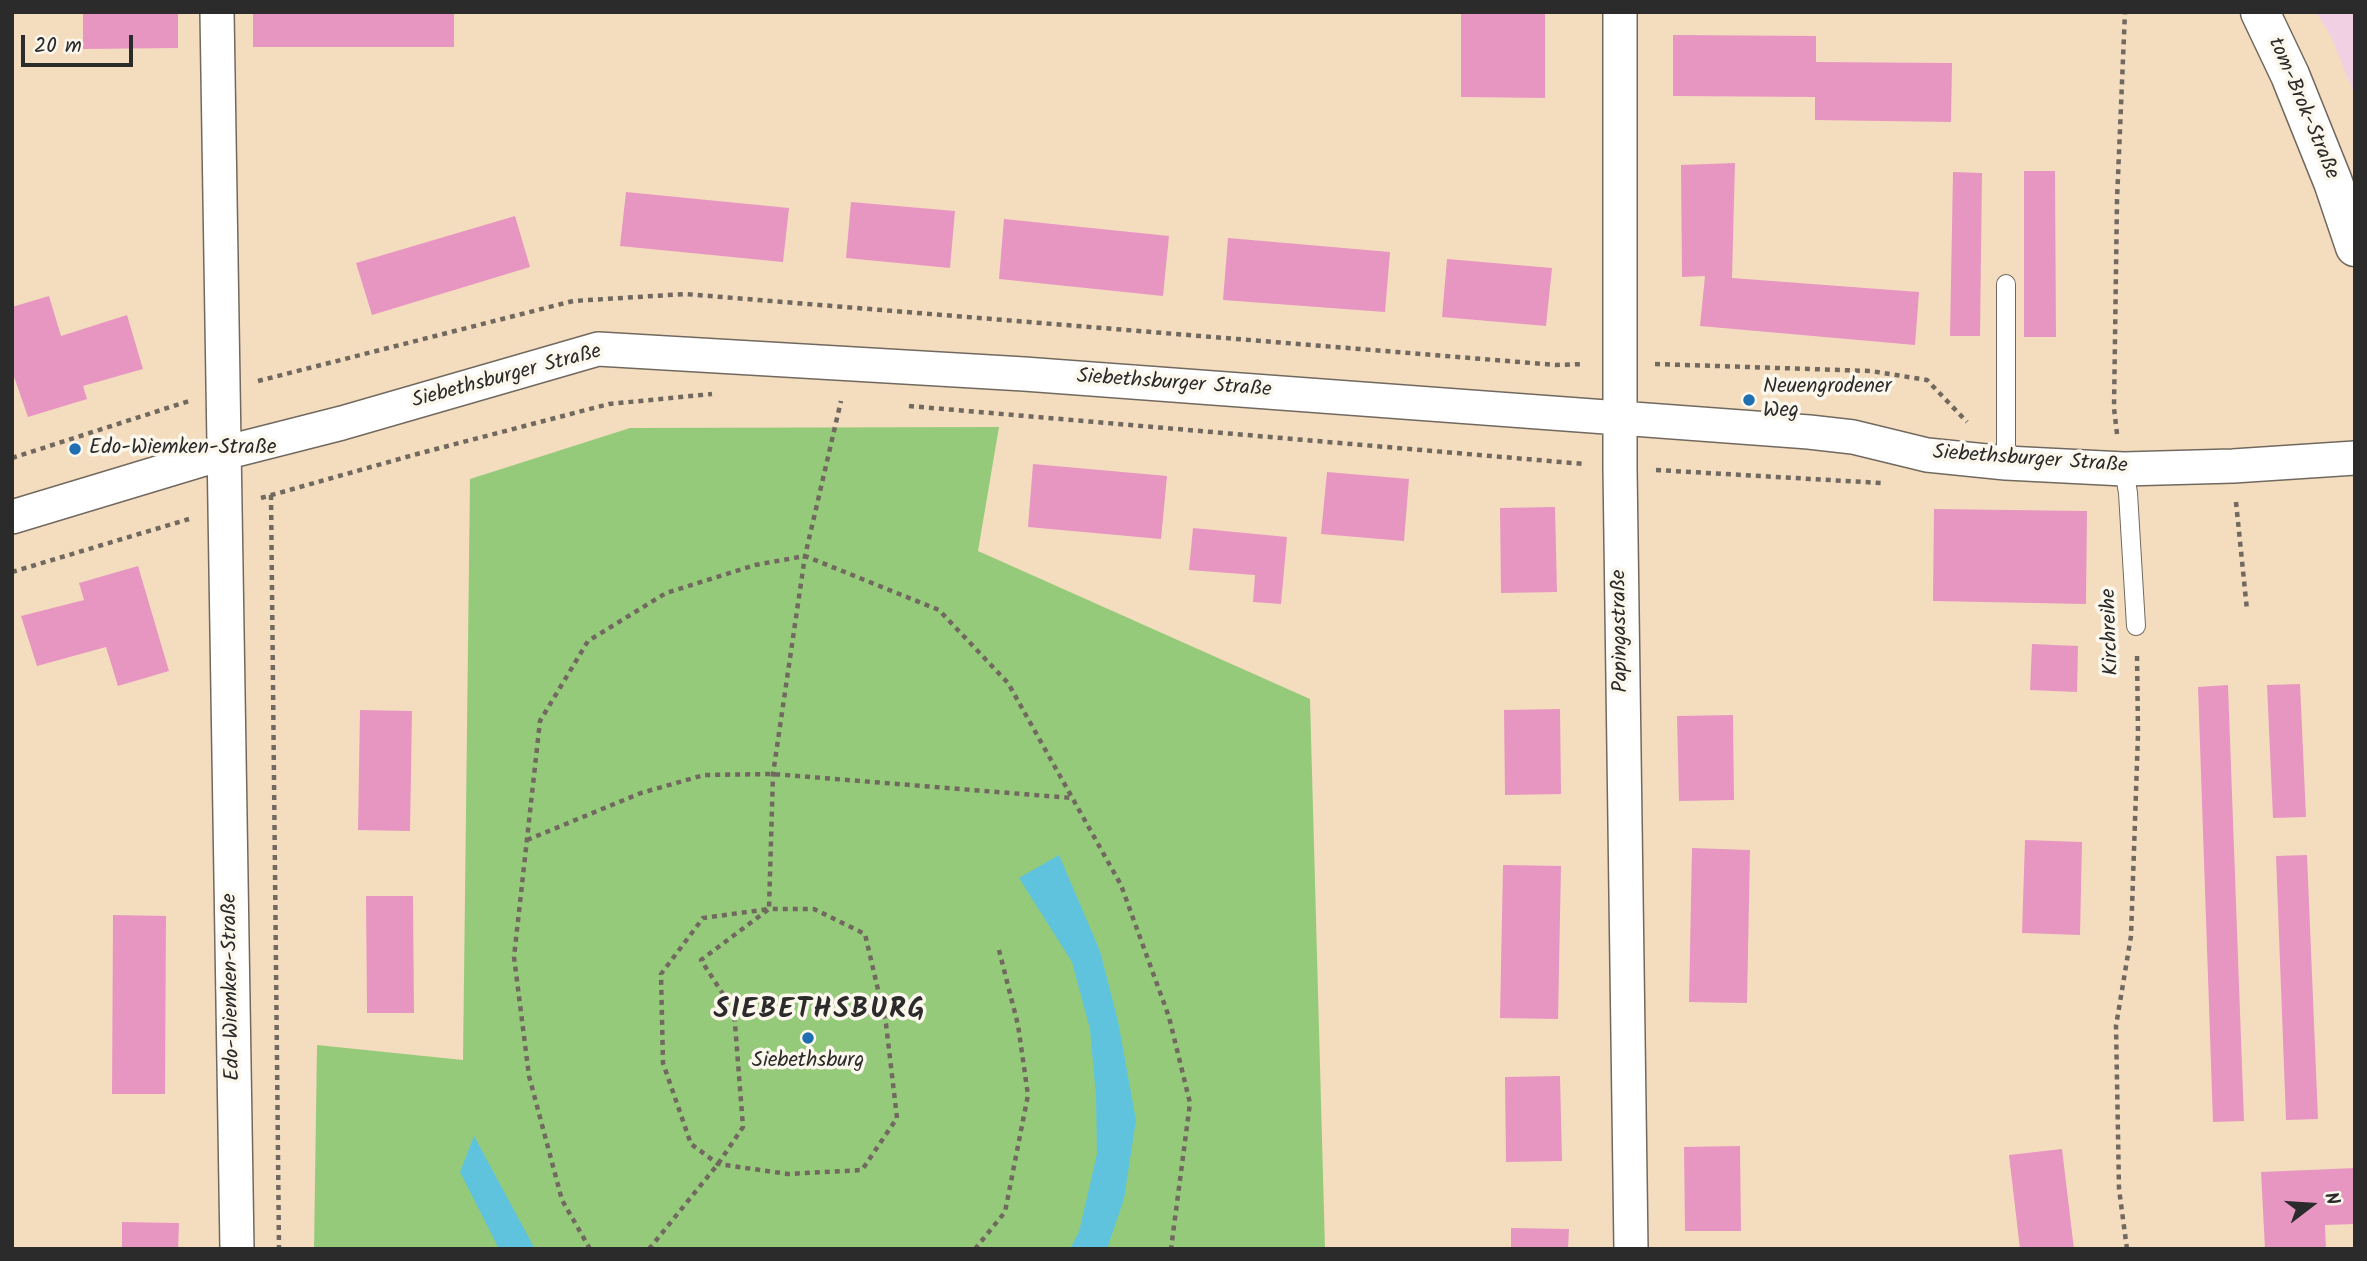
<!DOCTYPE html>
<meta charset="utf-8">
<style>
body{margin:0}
#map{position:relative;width:2367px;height:1261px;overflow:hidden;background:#f4ddbf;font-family:Kalam,sans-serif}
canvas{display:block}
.frame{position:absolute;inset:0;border:14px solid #2b2b2b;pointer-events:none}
.north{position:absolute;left:2276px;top:1170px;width:70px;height:70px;-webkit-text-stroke:5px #fbf7ec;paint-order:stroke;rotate:73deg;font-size:19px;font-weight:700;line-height:28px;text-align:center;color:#2b2b2b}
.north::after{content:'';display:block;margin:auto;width:24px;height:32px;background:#2b2b2b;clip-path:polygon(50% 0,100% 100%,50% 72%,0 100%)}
.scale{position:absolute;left:21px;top:35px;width:112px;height:32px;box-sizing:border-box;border:4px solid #2b2b2b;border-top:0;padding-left:9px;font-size:21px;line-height:24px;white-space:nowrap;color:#2b2b2b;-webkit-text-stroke:5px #fbf7ec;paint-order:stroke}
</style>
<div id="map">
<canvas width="2367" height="1261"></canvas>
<div class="frame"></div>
<div class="north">N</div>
<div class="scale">20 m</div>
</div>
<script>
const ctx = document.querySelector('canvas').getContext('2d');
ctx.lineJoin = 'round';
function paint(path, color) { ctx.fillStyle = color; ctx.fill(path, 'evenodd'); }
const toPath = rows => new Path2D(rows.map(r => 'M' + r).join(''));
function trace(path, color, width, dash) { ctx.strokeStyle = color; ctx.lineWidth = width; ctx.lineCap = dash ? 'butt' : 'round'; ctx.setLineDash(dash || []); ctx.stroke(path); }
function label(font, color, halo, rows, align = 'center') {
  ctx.font = font + ' Kalam,sans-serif'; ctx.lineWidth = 7; ctx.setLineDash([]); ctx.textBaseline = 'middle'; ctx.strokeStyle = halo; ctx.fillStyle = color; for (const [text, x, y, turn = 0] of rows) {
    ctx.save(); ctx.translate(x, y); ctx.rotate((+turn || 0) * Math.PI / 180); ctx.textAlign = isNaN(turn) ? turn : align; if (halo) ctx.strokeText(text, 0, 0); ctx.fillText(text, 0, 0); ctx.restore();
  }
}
paint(toPath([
 [2316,12,2355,12,2355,96,2331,36]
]), '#f1d0e3');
paint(toPath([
 [999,427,978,551,1310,699,1325,1249,314,1249,317,1045,463,1060,470,479,630,428]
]), '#96ca7b');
paint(toPath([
 [1059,855,1100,951,1118,1021,1136,1120,1124,1199,1107,1249,1070,1249,1079,1232,1097,1154,1096,1096,1090,1029,1072,962,1019,878],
 [474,1136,535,1249,499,1249,460,1172]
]), '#5fc3dd');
paint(toPath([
 [83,12,178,12,178,48,83,49],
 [253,12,454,12,454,47,253,47],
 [1461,12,1545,12,1545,98,1461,97],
 [1673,35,1816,36,1816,62,1952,63,1951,122,1815,120,1815,97,1673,96],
 [1735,163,1732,278,1919,292,1915,345,1700,326,1705,276,1682,277,1681,165],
 [2024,171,2055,171,2056,337,2024,337],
 [1953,172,1982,173,1980,336,1950,336],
 [626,192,789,208,783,262,620,246],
 [851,202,955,211,950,268,846,258],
 [515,216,530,267,372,315,356,263],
 [1004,219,1169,236,1163,296,999,279],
 [1228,238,1390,252,1385,312,1223,300],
 [1447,259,1552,268,1546,326,1442,317],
 [49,296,61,336,127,315,143,369,83,386,87,399,28,417,12,371,12,307],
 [1033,464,1167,476,1161,539,1028,527],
 [1327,472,1409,479,1404,541,1321,534],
 [1555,507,1557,592,1501,593,1500,508],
 [1934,509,2087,511,2086,604,1933,601],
 [1193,528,1287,537,1281,604,1253,602,1255,575,1189,570],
 [138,566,169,671,118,686,106,647,37,666,21,616,84,600,79,583],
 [2032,644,2078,646,2077,692,2030,690],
 [2300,684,2306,817,2273,818,2267,685],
 [2228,685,2244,1121,2213,1122,2198,687],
 [1560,709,1561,794,1505,795,1504,710],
 [360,710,412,711,410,831,358,830],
 [1733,715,1734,800,1679,801,1677,716],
 [2025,840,2082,842,2080,935,2022,933],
 [1692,848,1750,850,1747,1003,1689,1002],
 [2307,855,2318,1119,2286,1120,2276,856],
 [1503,865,1561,866,1558,1019,1500,1018],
 [366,896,413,896,414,1013,367,1013],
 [113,915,166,916,165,1094,112,1094],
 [1560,1076,1562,1161,1506,1162,1505,1077],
 [1740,1146,1741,1231,1685,1231,1684,1147],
 [2062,1149,2074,1249,2020,1249,2009,1155],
 [2355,1168,2355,1224,2325,1225,2326,1249,2265,1249,2261,1172],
 [122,1222,179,1223,178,1249,122,1249],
 [1511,1228,1569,1229,1568,1249,1511,1249]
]), '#e796c1');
const lane = toPath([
 [2006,463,2006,284],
 [2124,469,2128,493,2136,626]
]);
const street = toPath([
 [217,12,237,1249],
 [1620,12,1620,468,1631,1249],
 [12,517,224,453,342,423,598,349,1024,374,1809,432,1853,437,1927,455,2006,463,2124,469,2233,466,2355,458]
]);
const secondary = toPath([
 [2260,12,2290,75,2333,182,2355,247]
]);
trace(lane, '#71695f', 20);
trace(street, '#71695f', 36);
trace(secondary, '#71695f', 41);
trace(toPath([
 [1655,364,1871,371,1927,380,1967,422],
 [258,381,573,301,685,294,1556,365,1584,364],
 [909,406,1584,464],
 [2117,434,2114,408,2117,200,2125,12],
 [12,458,189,401],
 [1656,470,1881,483],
 [271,495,279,1249],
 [261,498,417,454,609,404,712,394],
 [2236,502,2247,610],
 [12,572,189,519],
 [527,840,641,793,704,775,773,774,1072,798],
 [590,1249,562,1200,529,1076,514,957,540,721,588,641,666,593,755,565,805,556,939,610,1008,683,1121,885,1169,1017,1190,1103,1171,1249],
 [649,1249,718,1164,743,1127,734,1011,701,960,769,909,814,909,865,934,886,1024,897,1118,862,1170,788,1174,718,1164,691,1144,663,1063,661,974,703,918,769,909,773,774,805,556,841,401],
 [975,1249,1005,1212,1028,1095,1018,1025,999,950],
 [2127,1249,2119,1189,2116,1026,2131,936,2138,734,2137,653]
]), '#71695f', 4.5, [5, 5]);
trace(lane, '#fff', 18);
trace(street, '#fff', 33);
trace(secondary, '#fff', 38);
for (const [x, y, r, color] of [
 [1749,400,7,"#1f6fb2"],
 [75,449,7,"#1f6fb2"],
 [808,1038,7,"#1f6fb2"]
]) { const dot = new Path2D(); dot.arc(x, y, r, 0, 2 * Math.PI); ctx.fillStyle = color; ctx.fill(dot); trace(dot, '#fbf7ec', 2.5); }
label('21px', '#2b2b2b', '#fbf7ec', [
 ["tom-Brok-Straße",2302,109,67],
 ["Siebethsburger Straße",507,378,-15],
 ["Siebethsburger Straße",1174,385,4],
 ["Siebethsburger Straße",2030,461,4],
 ["Papingastraße",1622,631,-91],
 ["Kirchreihe",2112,632,-92],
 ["Edo-Wiemken-Straße",233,987,-91]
]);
label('21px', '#2b2b2b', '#fbf7ec', [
 ["Neuengrodener",1763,388],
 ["Weg",1763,412],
 ["Edo-Wiemken-Straße",89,449],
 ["Siebethsburg",808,1062,"center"]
], 'left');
ctx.letterSpacing = '2px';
label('bold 28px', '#2b2b2b', '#fbf7ec', [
 ["SIEBETHSBURG",820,1012]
]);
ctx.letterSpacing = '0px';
</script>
